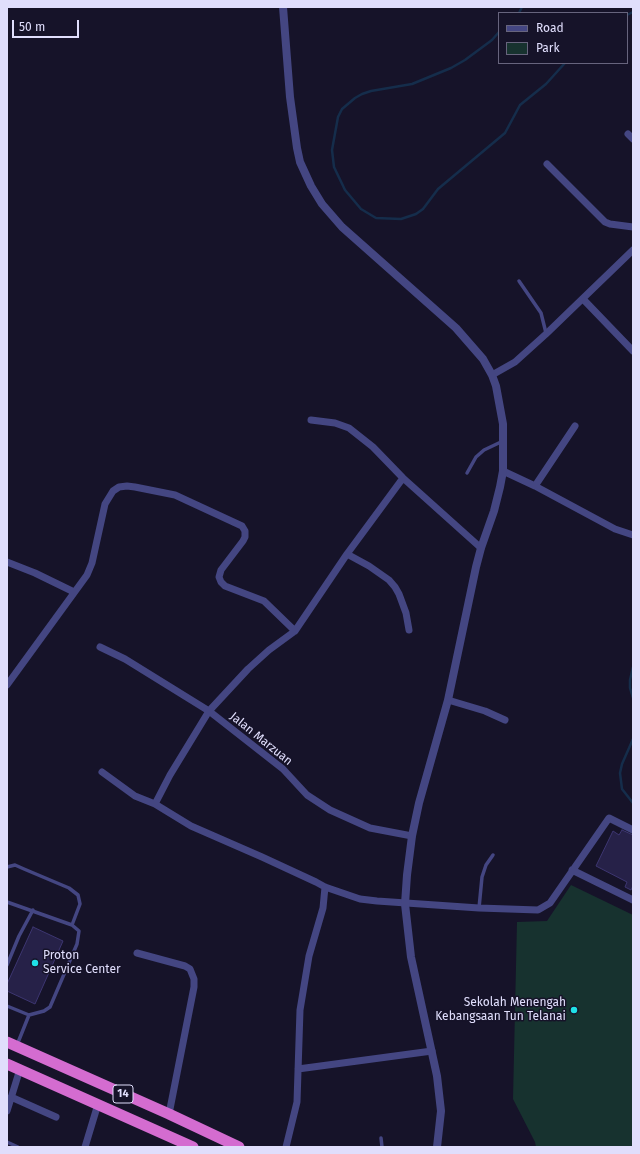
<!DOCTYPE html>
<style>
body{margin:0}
#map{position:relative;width:640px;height:1154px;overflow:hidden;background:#161329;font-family:"Fira Sans",sans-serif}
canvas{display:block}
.frame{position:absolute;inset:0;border:8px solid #e0defc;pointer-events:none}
.legend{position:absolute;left:498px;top:12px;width:130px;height:52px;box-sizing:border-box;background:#161329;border:1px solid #67647d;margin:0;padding:5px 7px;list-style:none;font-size:12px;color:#e0defc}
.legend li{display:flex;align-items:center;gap:8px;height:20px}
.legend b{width:20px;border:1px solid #67647d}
.scale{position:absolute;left:12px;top:20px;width:67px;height:18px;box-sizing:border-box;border:2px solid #e0defc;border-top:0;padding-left:5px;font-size:12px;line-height:14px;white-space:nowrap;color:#e0defc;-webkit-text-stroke:3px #161329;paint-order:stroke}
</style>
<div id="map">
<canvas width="640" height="1154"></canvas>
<div class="frame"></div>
<ul class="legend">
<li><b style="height:5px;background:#444682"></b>Road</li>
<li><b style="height:11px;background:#17322f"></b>Park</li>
</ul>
<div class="scale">50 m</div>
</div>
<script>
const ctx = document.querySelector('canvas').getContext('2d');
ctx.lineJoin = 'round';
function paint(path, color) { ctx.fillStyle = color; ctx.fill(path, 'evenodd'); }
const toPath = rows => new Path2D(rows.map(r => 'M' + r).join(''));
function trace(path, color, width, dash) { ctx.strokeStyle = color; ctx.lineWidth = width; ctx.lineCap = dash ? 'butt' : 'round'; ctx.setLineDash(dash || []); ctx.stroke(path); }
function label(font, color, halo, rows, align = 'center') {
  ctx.font = font + ' "Fira Sans",sans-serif'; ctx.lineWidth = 3; ctx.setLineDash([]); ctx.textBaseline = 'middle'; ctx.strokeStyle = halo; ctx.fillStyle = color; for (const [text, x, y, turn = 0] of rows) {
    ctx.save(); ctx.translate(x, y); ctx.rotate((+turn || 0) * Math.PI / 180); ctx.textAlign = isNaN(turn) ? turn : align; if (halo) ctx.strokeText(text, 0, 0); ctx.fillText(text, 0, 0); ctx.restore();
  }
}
paint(toPath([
 [571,885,633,915,633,1147,536,1147,535,1142,513,1099,517,922,547,921]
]), '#17322f');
trace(toPath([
 [519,13,522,7],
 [627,15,633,12],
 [499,32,492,40,465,60,451,68,412,84,371,91,362,94,355,98,342,109,338,117,332,150,334,167,345,190,361,209,376,218,401,219,416,214,423,209,438,189,505,133,520,105,546,84,565,63],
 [633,667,630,680,630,688,633,698],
 [633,739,622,764,620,773,622,789,633,803]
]), '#152d4b', 2.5);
const building = toPath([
 [622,830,633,835,633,886,631,890,625,887,627,882,596,866,613,831,619,835,622,830],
 [33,927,63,941,35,1004,7,991,7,984,33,927]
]);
paint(building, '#262148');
trace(building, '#3d3671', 1);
trace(toPath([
 [519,281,541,313,546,333],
 [467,473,476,457,484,450,503,441],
 [7,867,15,865,24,869,69,888,78,895,80,904,72,925,7,902],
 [479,908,482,877,486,865,493,855],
 [7,965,19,936,33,910],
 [7,1006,29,1015,17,1045],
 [29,1015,44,1011,50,1007,77,944,79,931,72,925],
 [381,1138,382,1147],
 [7,1142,18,1147]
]), '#444682', 3.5);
trace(toPath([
 [628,134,633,139],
 [547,164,605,222,610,224,633,227],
 [583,299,633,351],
 [492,375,515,362,546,334,633,250],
 [311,420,335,423,349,428,373,447,403,478,481,548],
 [503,471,535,486,615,529,633,535],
 [535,486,575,426],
 [347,554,369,566,389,580,395,587,399,594,406,613,409,630],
 [7,562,35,573,74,592],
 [100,647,125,659,209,711,283,769,307,795,330,810,370,828,412,836],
 [7,685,87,575,92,563,105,504,113,491,119,487,127,486,135,487,175,495,242,526,245,531,245,537,243,541,221,570,219,577,221,582,225,586,264,601,295,631],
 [448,700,485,711,505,720],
 [102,772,135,796,155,804,191,826,262,857,316,882,325,887,360,899,377,901,479,908,538,910,550,903,609,818,633,830],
 [155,804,170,775,209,711,248,669,269,650,295,631,347,554,403,478],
 [572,870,633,900],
 [137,953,185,966,190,969,194,979,194,987,169,1114],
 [298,1069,432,1051],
 [11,1097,56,1117],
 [7,1111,20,1069],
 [85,1147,98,1104],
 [286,1147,297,1102,300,1010,309,956,323,908,325,887]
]), '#444682', 7);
trace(toPath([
 [283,7,290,97,297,148,300,162,311,186,322,204,342,227,456,328,483,359,492,375,496,386,503,424,503,471,500,487,494,511,481,548,476,567,448,700,419,803,412,836,407,875,405,904,411,957,437,1076,441,1111,437,1147]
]), '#444682', 8);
trace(toPath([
 [7,1042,169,1114,239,1147],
 [7,1064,193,1147]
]), '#d46cd0', 11);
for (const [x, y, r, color] of [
 [35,963,4,"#1fe1e7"],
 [574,1010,4,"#1fe1e7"]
]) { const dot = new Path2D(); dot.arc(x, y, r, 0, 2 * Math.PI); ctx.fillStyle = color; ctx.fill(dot); trace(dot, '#161329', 1.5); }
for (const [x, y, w] of [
 [123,1094,20]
]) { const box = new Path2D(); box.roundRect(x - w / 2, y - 9, w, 18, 3); ctx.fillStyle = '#161329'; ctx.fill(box); trace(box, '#e0defc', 1); }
label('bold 11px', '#e0defc', null, [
 ["14",123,1094]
]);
label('12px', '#e0defc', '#161329', [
 ["Jalan Marzuan",261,739,39]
]);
label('12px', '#e0defc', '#161329', [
 ["Proton",43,956],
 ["Service Center",43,970],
 ["Sekolah Menengah",566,1003,"right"],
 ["Kebangsaan Tun Telanai",566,1017,"right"]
], 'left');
</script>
